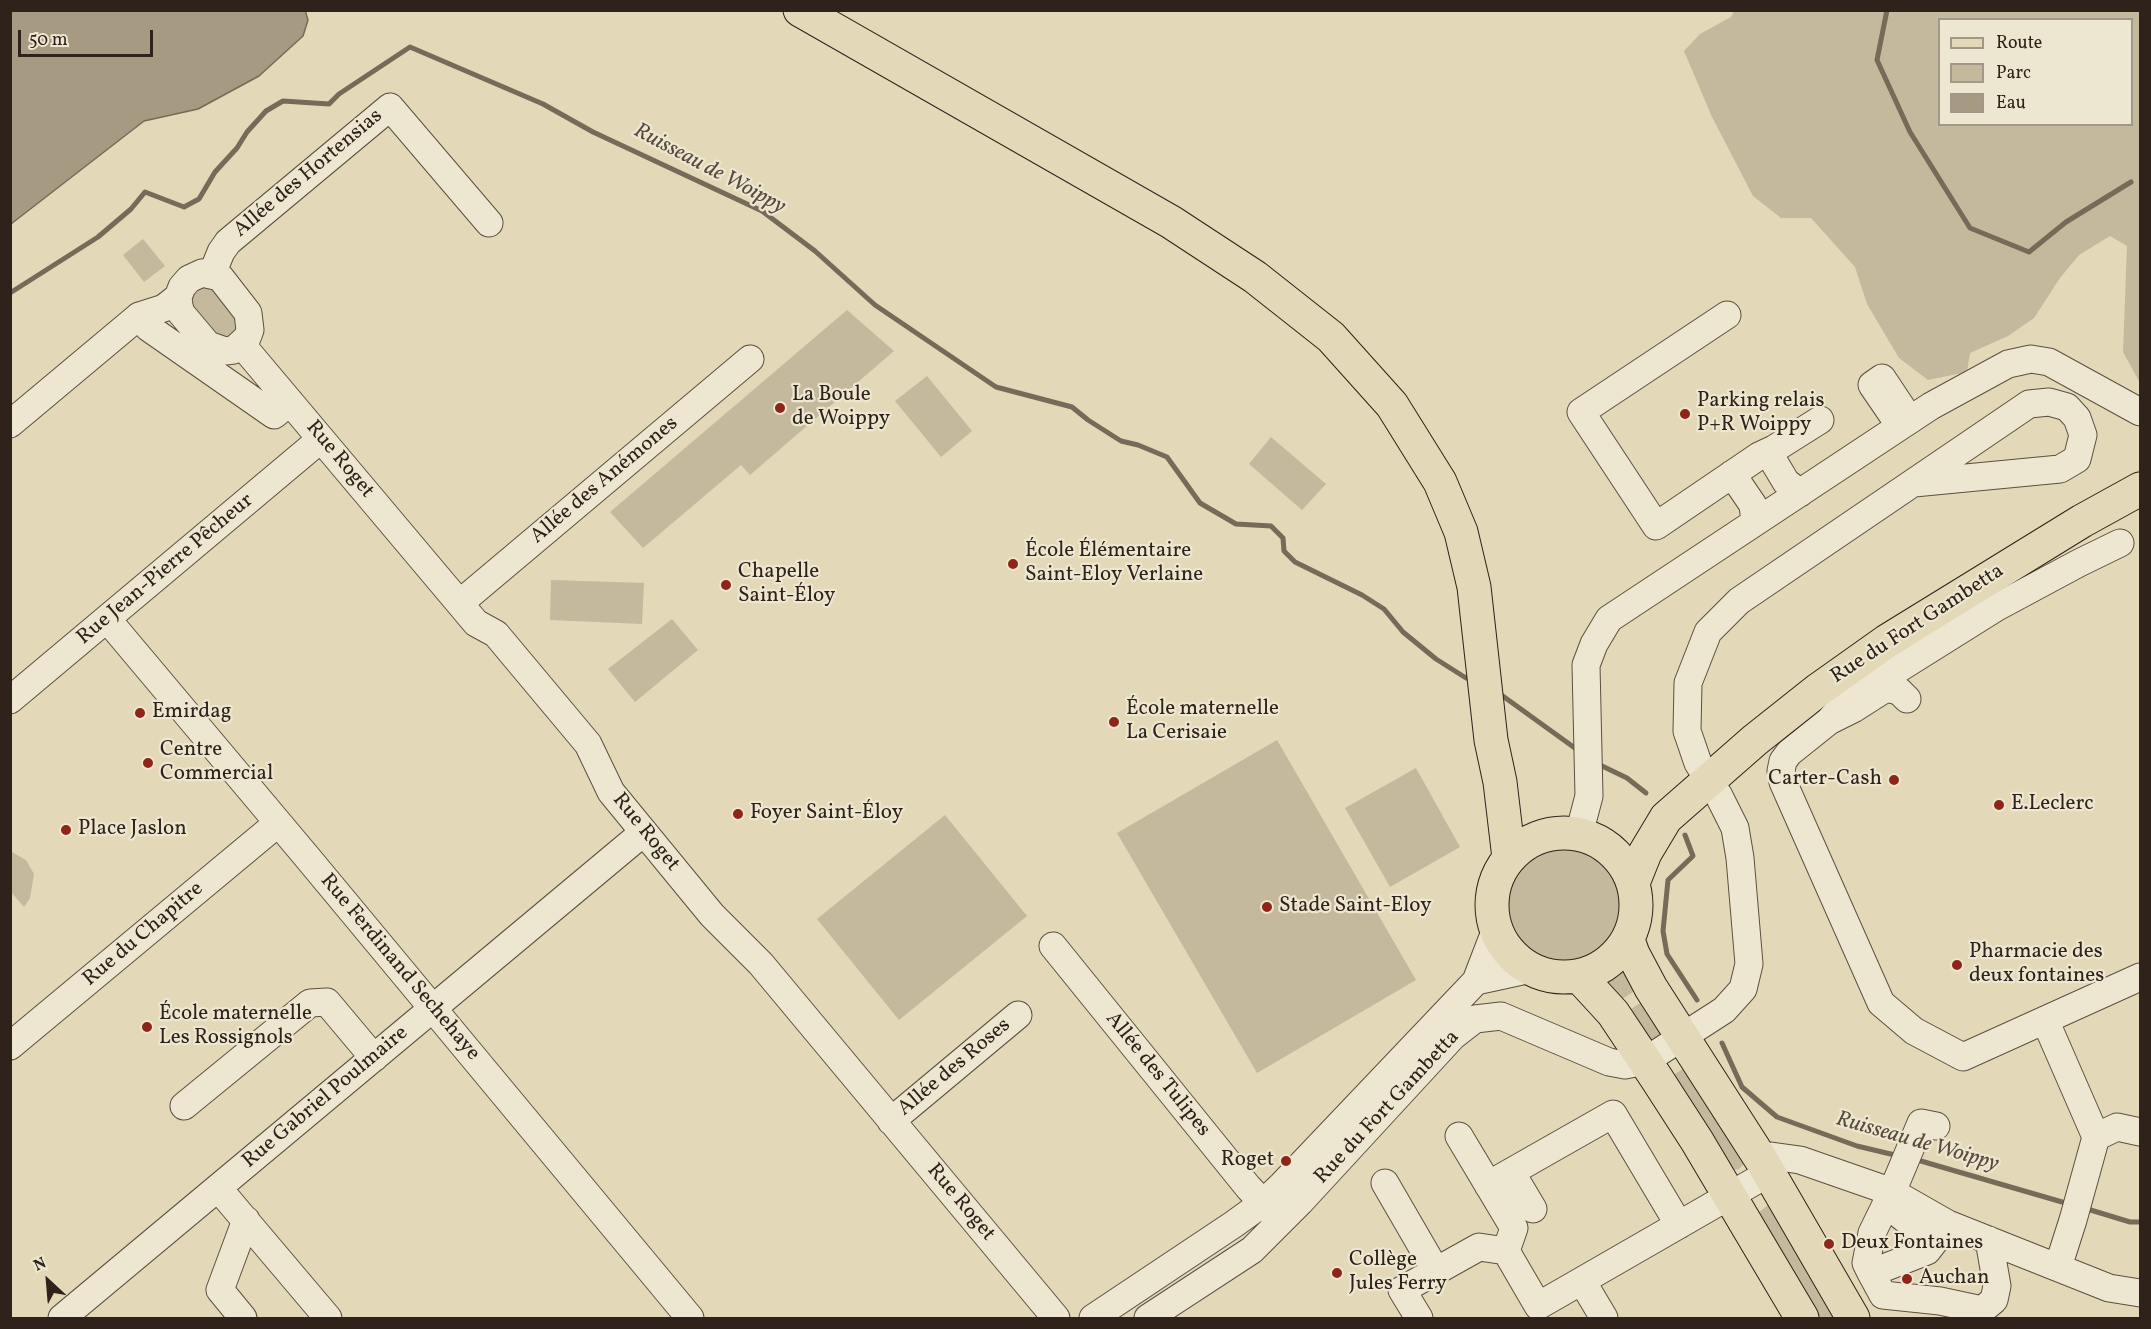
<!DOCTYPE html>
<meta charset="utf-8">
<style>
body{margin:0}
#map{position:relative;width:2151px;height:1329px;overflow:hidden;background:#e3d8b7;font-family:Vollkorn,serif}
canvas{display:block}
.frame{position:absolute;inset:0;border:12px solid #2f221a;pointer-events:none}
.legend{position:absolute;left:1938px;top:18px;width:195px;height:108px;box-sizing:border-box;background:#ede6d0;border:2px solid #a19887;margin:0;padding:8px 10px;list-style:none;font-size:18px;color:#2f221a}
.legend li{display:flex;align-items:center;gap:12px;height:30px}
.legend b{width:30px;border:2px solid #a19887}
.north{position:absolute;left:18px;top:1251px;width:60px;height:60px;-webkit-text-stroke:4px #ede6d0;paint-order:stroke;rotate:334deg;font-size:16px;font-weight:700;line-height:24px;text-align:center;color:#2f221a}
.north::after{content:'';display:block;margin:auto;width:21px;height:27px;background:#2f221a;clip-path:polygon(50% 0,100% 100%,50% 72%,0 100%)}
.scale{position:absolute;left:18px;top:30px;width:135px;height:27px;box-sizing:border-box;border:3px solid #2f221a;border-top:0;padding-left:8px;font-size:18px;line-height:21px;white-space:nowrap;color:#2f221a;-webkit-text-stroke:4px #ede6d0;paint-order:stroke}
</style>
<div id="map">
<canvas width="2151" height="1329"></canvas>
<div class="frame"></div>
<ul class="legend">
<li><b style="height:8px;background:#e3d8b7"></b>Route</li>
<li><b style="height:16px;background:#c4b99c"></b>Parc</li>
<li><b style="height:16px;background:#a69a82"></b>Eau</li>
</ul>
<div class="north">N</div>
<div class="scale">50 m</div>
</div>
<script>
const ctx = document.querySelector('canvas').getContext('2d');
ctx.lineJoin = 'round';
function paint(path, color) { ctx.fillStyle = color; ctx.fill(path, 'evenodd'); }
const toPath = rows => new Path2D(rows.map(r => 'M' + r).join(''));
function trace(path, color, width, dash) { ctx.strokeStyle = color; ctx.lineWidth = width; ctx.lineCap = dash ? 'butt' : 'round'; ctx.setLineDash(dash || []); ctx.stroke(path); }
function label(font, color, halo, rows, align = 'center') {
  ctx.font = font + ' Vollkorn,serif'; ctx.lineWidth = 4.5; ctx.setLineDash([]); ctx.textBaseline = 'middle'; ctx.strokeStyle = halo; ctx.fillStyle = color; for (const [text, x, y, turn = 0] of rows) {
    ctx.save(); ctx.translate(x, y); ctx.rotate((+turn || 0) * Math.PI / 180); ctx.textAlign = isNaN(turn) ? turn : align; if (halo) ctx.strokeText(text, 0, 0); ctx.fillText(text, 0, 0); ctx.restore();
  }
}
paint(toPath([
 [1734,11,2140,11,2140,383,2123,352,2127,246,2110,236,2079,255,2060,278,2034,318,2008,336,1970,353,1967,372,1928,380,1899,358,1867,304,1855,267,1811,218,1781,218,1753,196,1712,117,1684,51,1700,34,1731,17],
 [1940,20,2132,20,2132,124,1940,124],
 [143,239,165,266,144,282,123,255],
 [203,280,245,322,222,345,185,296],
 [847,310,894,351,750,475,741,465,643,548,610,512],
 [927,376,972,431,941,457,895,401],
 [1271,437,1326,484,1302,510,1249,464],
 [551,580,644,583,642,624,550,620],
 [672,619,698,650,635,702,608,669],
 [1277,740,1416,980,1257,1073,1117,833],
 [1416,768,1460,847,1390,887,1345,808],
 [945,815,1027,916,899,1020,817,919],
 '1504 906a60 60 0 1 1 120 0a60 60 0 1 1-120 0Z',
 [10,851,26,860,34,874,30,898,24,907,11,892],
 [1623,969,1640,987,1618,1002,1604,984],
 [1646,999,1667,1030,1646,1045,1625,1013],
 [1689,1065,1745,1163,1739,1169,1734,1170,1727,1169,1670,1077],
 [1768,1205,1775,1206,1843,1318,1819,1318,1757,1214]
]), '#c4b99c');
const water = toPath([
 [11,10,305,10,308,20,303,36,259,76,198,109,144,121,11,224,11,10]
]);
paint(water, '#a69a82');
trace(water, '#766a58', 1.5);
trace(toPath([
 [1887,10,1877,60,1910,132,1970,228,2029,252,2066,222,2131,182],
 [10,293,98,237,131,209,145,192,184,207,199,199,215,172,237,148,247,132,266,111,283,101,329,104,339,94,410,47,543,104,593,132,762,211,815,251,875,305,996,387,1072,407,1088,420,1121,441,1138,445,1167,457,1200,503,1236,524,1271,526,1283,538,1284,551,1295,562,1362,595,1384,609,1403,632,1436,659,1466,678],
 [1500,694,1579,751],
 [1600,765,1627,778,1646,793],
 [1685,835,1693,856,1668,880,1663,931,1667,954,1697,1000],
 [1722,1043,1742,1087,1777,1117,1857,1146,1899,1156],
 [1914,1159,2069,1204],
 [2084,1208,2130,1222,2140,1222]
]), '#766a58', 5);
const minor = toPath([
 [202,273,220,277,248,313,250,330,247,338,234,350,225,351,208,345,181,313,179,306,178,297,182,287,189,279,202,273],
 [212,274,221,252,228,242,390,107,489,223],
 [1727,315,1581,412,1656,526,1759,456,1774,449,1820,420],
 [139,316,149,328,274,415,290,402],
 [242,345,476,623,496,634,588,744,611,792,712,915,761,964,1056,1318],
 [10,424,139,316,164,308,178,297],
 [1900,426,1872,385,1882,378,1910,420],
 [1768,452,1786,482,1800,493],
 [1732,474,1753,505,1755,522],
 [460,603,750,359],
 [107,619,307,857,690,1318],
 [1907,699,1899,691,1886,688,1853,709,1829,721,1847,701,1997,607,2079,563,2120,543],
 [10,700,321,439],
 [1829,721,1789,753,1783,761,1781,771,1783,782,1881,1003,1914,1031,1963,1057,2140,977],
 [1579,834,1589,796,1586,665,1594,644,1609,619,1931,406,2008,364,2031,359,2049,362,2140,412],
 [1053,946,1248,1187,1275,1216],
 [1476,981,1531,969],
 [2045,1020,2096,1137,2073,1220,2058,1267],
 [10,1046,278,823],
 [184,1106,310,1003,327,1002,374,1058],
 [891,1121,1018,1015],
 [1936,1126,1921,1123,1892,1192,1872,1233,1866,1263,1871,1273,1927,1251,1948,1224],
 [1459,1136,1514,1228,1506,1251],
 [2096,1137,2117,1127,2140,1132],
 [1762,1161,1771,1156,1800,1160,1892,1192,1948,1224,2109,1288,2140,1293],
 [1511,1172,1533,1209],
 [1385,1183,1436,1271],
 [1488,1185,1613,1114,1679,1225],
 [218,1188,328,1318],
 [1894,1196,1900,1215,1919,1230,1948,1224],
 [1506,1251,1538,1306,1769,1173],
 [1871,1273,1883,1295,1940,1301,1982,1310,1994,1300,1997,1286,1989,1240],
 [1582,1281,1604,1318],
 [62,1318,644,832],
 [243,1318,220,1290,246,1220],
 [1093,1318,1234,1224,1263,1203,1282,1185,1476,981,1496,929],
 [1148,1318,1252,1250,1300,1202,1453,1036,1475,1019,1501,1016,1609,1062,1625,1065,1645,1061,1724,1010,1743,989,1749,964,1740,858,1735,828,1719,796,1698,763,1687,731,1688,683,1708,632,1739,601,2029,404,2049,402,2067,407,2077,418,2083,435,2077,459,2060,469,1914,483],
 [1419,1318,1402,1290,1479,1247,1506,1251]
]);
const major = toPath([
 [800,10,1171,222,1255,277,1331,337,1392,405,1440,482,1461,532,1474,587,1491,740,1500,782,1509,858],
 '1492 905a72 72 0 1 1 144 0a72 72 0 1 1-144 0Z',
 [1633,883,1645,853,1666,818,1755,740,1818,690,1887,641,2082,521,2140,489],
 [1628,940,1633,954,1651,988,1762,1161,1853,1318],
 [1579,976,1613,1013,1657,1079,1697,1141,1802,1318]
]);
trace(minor, '#5c5041', 29);
trace(major, '#2f221a', 35);
trace(minor, '#ede6d0', 27);
trace(major, '#e3d8b7', 33);
for (const [x, y, r, color] of [
 [780,408,6,"#8f2418"],
 [1685,414,6,"#8f2418"],
 [1013,564,6,"#8f2418"],
 [726,585,6,"#8f2418"],
 [140,713,6,"#8f2418"],
 [1114,722,6,"#8f2418"],
 [148,763,6,"#8f2418"],
 [1894,780,6,"#8f2418"],
 [1999,805,6,"#8f2418"],
 [738,814,6,"#8f2418"],
 [66,830,6,"#8f2418"],
 [1267,907,6,"#8f2418"],
 [1957,965,6,"#8f2418"],
 [147,1027,6,"#8f2418"],
 [1286,1161,6,"#8f2418"],
 [1829,1244,6,"#8f2418"],
 [1337,1273,6,"#8f2418"],
 [1907,1279,6,"#8f2418"]
]) { const dot = new Path2D(); dot.arc(x, y, r, 0, 2 * Math.PI); ctx.fillStyle = color; ctx.fill(dot); trace(dot, '#ede6d0', 2); }
label('21px', '#2f221a', '#ede6d0', [
 ["Allée des Hortensias",309,174,-40],
 ["Rue Roget",339,460,50],
 ["Allée des Anémones",605,481,-40],
 ["Rue Jean-Pierre Pêcheur",166,570,-40],
 ["Rue du Fort Gambetta",1918,625,-33],
 ["Rue Roget",645,833,51],
 ["Rue du Chapitre",144,935,-40],
 ["Rue Ferdinand Sechehaye",399,968,50],
 ["Allée des Roses",955,1068,-40],
 ["Allée des Tulipes",1157,1075,51],
 ["Rue Gabriel Poulmaire",326,1098,-40],
 ["Rue du Fort Gambetta",1388,1108,-47],
 ["Rue Roget",960,1203,50]
]);
label('21px', '#2f221a', '#ede6d0', [
 ["La Boule",792,396],
 ["de Woippy",792,420],
 ["Parking relais",1697,402],
 ["P+R Woippy",1697,426],
 ["École Élémentaire",1025,552],
 ["Saint-Eloy Verlaine",1025,576],
 ["Chapelle",738,573],
 ["Saint-Éloy",738,597],
 ["École maternelle",1126,710],
 ["La Cerisaie",1126,734],
 ["Emirdag",152,713],
 ["Centre",160,751],
 ["Commercial",160,775],
 ["Carter-Cash",1882,780,"right"],
 ["E.Leclerc",2011,805],
 ["Foyer Saint-Éloy",750,814],
 ["Place Jaslon",78,830],
 ["Stade Saint-Eloy",1279,907],
 ["Pharmacie des",1969,953],
 ["deux fontaines",1969,977],
 ["École maternelle",159,1015],
 ["Les Rossignols",159,1039],
 ["Roget",1274,1161,"right"],
 ["Deux Fontaines",1841,1244],
 ["Collège",1349,1261],
 ["Jules Ferry",1349,1285],
 ["Auchan",1919,1279]
], 'left');
label('italic 22px', '#594c3e', '#ede6d0', [
 ["Ruisseau de Woippy",709,170,28],
 ["Ruisseau de Woippy",1917,1143,16]
]);
</script>
